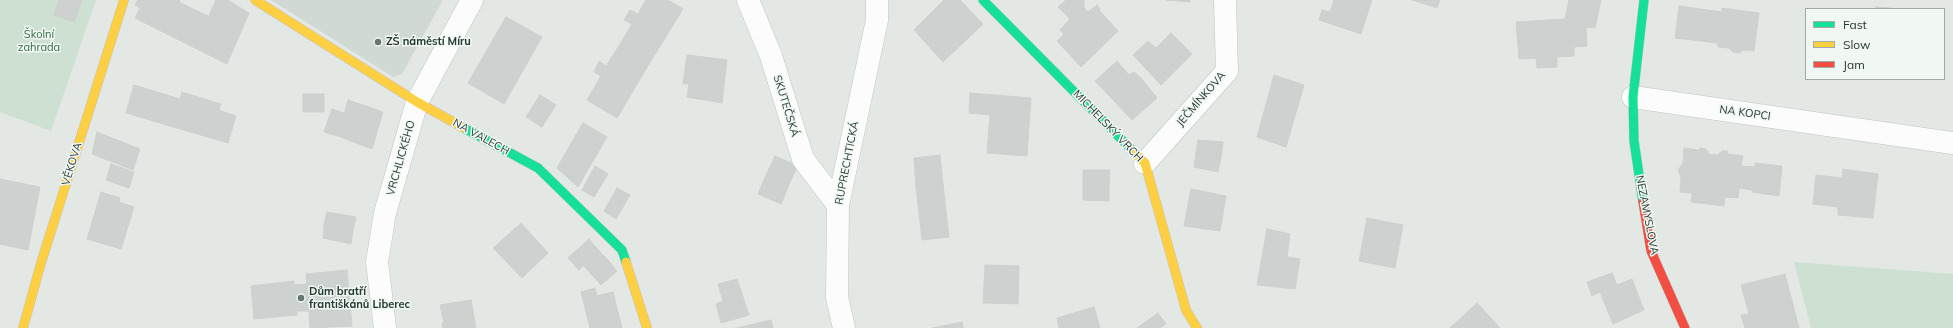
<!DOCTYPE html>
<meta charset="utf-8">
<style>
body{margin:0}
#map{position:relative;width:1953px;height:328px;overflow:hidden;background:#e3e8e5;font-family:Mulish,sans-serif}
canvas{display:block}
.legend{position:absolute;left:1805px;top:8px;width:140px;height:72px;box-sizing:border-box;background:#f1f7f3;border:1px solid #9faba5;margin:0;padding:5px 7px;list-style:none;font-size:12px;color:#233931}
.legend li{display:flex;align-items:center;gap:8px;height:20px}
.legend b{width:20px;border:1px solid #9faba5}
</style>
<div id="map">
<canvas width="1953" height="328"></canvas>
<ul class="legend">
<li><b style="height:5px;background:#16e098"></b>Fast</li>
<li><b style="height:5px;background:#ffcf43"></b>Slow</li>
<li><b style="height:5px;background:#f24e42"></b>Jam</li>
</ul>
</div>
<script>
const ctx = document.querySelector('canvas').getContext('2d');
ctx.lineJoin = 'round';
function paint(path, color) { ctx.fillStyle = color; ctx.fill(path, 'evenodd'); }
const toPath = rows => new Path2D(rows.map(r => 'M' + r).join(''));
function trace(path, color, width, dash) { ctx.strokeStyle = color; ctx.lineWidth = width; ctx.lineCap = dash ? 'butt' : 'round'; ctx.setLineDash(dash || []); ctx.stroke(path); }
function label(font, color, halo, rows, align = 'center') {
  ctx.font = font + ' Mulish,sans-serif'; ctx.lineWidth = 3; ctx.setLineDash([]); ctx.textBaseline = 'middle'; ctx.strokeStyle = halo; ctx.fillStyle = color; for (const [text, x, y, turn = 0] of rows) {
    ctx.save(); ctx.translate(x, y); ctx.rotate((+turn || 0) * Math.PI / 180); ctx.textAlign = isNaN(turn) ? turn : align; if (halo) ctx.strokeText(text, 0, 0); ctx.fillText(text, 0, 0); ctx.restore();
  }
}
paint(toPath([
 [271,0,443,0,402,74,393,77]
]), '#d1d9d5');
paint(toPath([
 [0,0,96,0,51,131,0,112],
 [1794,262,1953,274,1953,328,1811,328]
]), '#cde0d1');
const building = toPath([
 [59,0,82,0,74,22,54,15,59,0],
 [138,0,180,0,179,2,208,16,195,48,135,18,140,8,135,5,138,0],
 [216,0,228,0,249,13,227,64,195,48,216,0],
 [646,0,668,0,683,9,649,64,619,46,632,24,624,20,630,10,638,14,646,0],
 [944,0,960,0,983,24,943,62,914,30,944,0],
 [1066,0,1084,0,1084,8,1070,19,1058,7,1066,0],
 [1166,0,1190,0,1190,2,1166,0],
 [1334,0,1372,0,1361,34,1319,20,1322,10,1330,12,1334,0],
 [1412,0,1440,0,1437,8,1412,0],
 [1569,0,1601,0,1595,28,1586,27,1587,46,1574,47,1574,56,1557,57,1557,67,1537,68,1536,58,1519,59,1516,22,1565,19,1569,0],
 [1097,5,1100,9,1099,10,1118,31,1081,67,1057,41,1064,34,1060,30,1070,19,1084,8,1088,12,1097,5],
 [1679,6,1722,12,1722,8,1759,13,1754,51,1743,50,1739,53,1733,52,1729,48,1718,47,1718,43,1675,38,1679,6],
 [1876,7,1901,9,1876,9,1876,7],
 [506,17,542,37,504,104,468,83,506,17],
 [1171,33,1192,54,1161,85,1133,55,1148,41,1156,48,1171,33],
 [619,46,649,64,617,118,587,100,601,76,594,72,599,61,606,66,619,46],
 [687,55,727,60,722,103,687,97,689,84,683,84,687,55],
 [1117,61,1129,75,1134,72,1141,78,1157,98,1132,120,1095,81,1117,61],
 [1274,75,1304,85,1286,147,1257,137,1274,75],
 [134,85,180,99,182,92,221,104,219,110,236,116,228,143,126,113,134,85],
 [970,93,1031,98,1027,156,987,153,990,115,969,113,970,93],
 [303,94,324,94,324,112,303,112,303,94],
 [540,95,556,105,542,127,526,117,540,95],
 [348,100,383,112,372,149,338,136,348,100],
 [332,109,344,113,338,136,324,132,332,109],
 [583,123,607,137,600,149,576,135,583,123],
 [97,132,140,149,133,170,92,154,97,132],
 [576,135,600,149,593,161,569,147,576,135],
 [1198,140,1223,142,1221,158,1196,153,1198,140],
 [569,147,593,161,578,187,557,168,569,147],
 [1684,148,1699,150,1700,148,1706,149,1705,151,1708,151,1708,154,1718,155,1722,151,1728,151,1727,154,1743,156,1741,166,1755,167,1755,163,1782,166,1779,196,1752,192,1752,190,1739,188,1738,198,1725,197,1724,206,1691,202,1692,193,1680,192,1681,177,1678,170,1683,163,1684,148],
 [1196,153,1221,158,1218,172,1194,167,1196,153],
 [940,155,943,184,916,187,914,158,940,155],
 [775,156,798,166,791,180,769,169,775,156],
 [111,164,134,172,129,188,106,180,111,164],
 [595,166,608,174,594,197,582,190,595,166],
 [769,169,791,180,786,192,763,182,769,169],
 [1843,169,1878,174,1873,218,1838,215,1838,207,1813,204,1816,175,1842,178,1843,169],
 [1083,170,1110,170,1109,187,1083,184,1083,170],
 [0,179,40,187,28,250,0,244,0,179],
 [763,182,786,192,781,204,758,194,763,182],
 [943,184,949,237,922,240,916,187,943,184],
 [1083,184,1109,187,1109,201,1083,200,1083,184],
 [617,188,630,195,616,219,604,211,617,188],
 [1191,189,1226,196,1220,231,1184,226,1191,189],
 [101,192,120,198,119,202,134,207,121,249,87,239,101,192],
 [327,212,356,217,353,230,324,225,327,212],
 [1367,218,1403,225,1395,268,1359,261,1367,218],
 [521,223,548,253,522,278,493,248,521,223],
 [324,225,353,230,351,244,323,238,324,225],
 [1267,229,1290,234,1287,257,1300,259,1295,289,1257,285,1267,229],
 [589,239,599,251,579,270,568,258,589,239],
 [599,251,608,260,591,274,584,266,599,251],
 [608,260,617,271,601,285,591,274,608,260],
 [985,265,1019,266,1018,304,983,303,985,265],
 [347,270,352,326,310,328,309,311,297,311,297,315,254,319,251,286,294,281,294,285,307,284,306,274,347,270],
 [1612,273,1617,285,1632,279,1644,310,1613,324,1600,292,1592,296,1587,282,1612,273],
 [1785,274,1799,328,1745,328,1741,315,1749,314,1741,285,1785,274],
 [737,279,749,315,721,323,716,304,723,301,718,284,737,279],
 [595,288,597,296,613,292,622,328,590,328,581,292,595,288],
 [471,300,474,317,444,323,440,305,471,300],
 [1477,303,1500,328,1450,328,1477,303],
 [1094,307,1100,328,1059,328,1057,318,1094,307],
 [1158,313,1166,324,1160,328,1137,328,1158,313],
 [474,317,476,328,443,328,442,323,474,317],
 [771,320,773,328,737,328,771,320],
 [962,322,963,328,932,328,962,322]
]);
paint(building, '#cdd1cf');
trace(building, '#ccd1ce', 1);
const street = toPath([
 [748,0,771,56,803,159,838,205],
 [1633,97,1953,143],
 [1145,163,1227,71,1225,0],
 [385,328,377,262,385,213,417,102,472,0],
 [844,328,837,297,838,205,877,20,877,0]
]);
const fast = toPath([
 [983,0,1132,150],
 [464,128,538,168,622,250,626,262],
 [1643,202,1634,141,1633,97,1644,0]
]);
const slow = toPath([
 [255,0,417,102,464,128],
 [1132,150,1145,163,1186,310,1197,328],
 [626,262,647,328],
 [23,328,41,263,124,0]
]);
const jam = toPath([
 [1643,202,1651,251,1685,328]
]);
trace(street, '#c0c5c2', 23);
trace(fast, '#c0c6c2', 10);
trace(slow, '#c0c6c2', 10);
trace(jam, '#c0c6c2', 10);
trace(street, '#fbfcfb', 22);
trace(fast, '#16e098', 9);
trace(slow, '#ffcf43', 9);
trace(jam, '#f24e42', 9);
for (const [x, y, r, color] of [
 [378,42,4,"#667670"],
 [301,298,4,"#667670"]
]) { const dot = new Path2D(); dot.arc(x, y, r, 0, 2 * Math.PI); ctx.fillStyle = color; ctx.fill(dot); trace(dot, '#f1f7f3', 1.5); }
label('11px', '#316c42', '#f1f7f3', [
 ["Školní",39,35],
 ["zahrada",39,48]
]);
label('bold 11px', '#233931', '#f1f7f3', [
 ["ZŠ náměstí Míru",386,42],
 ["Dům bratří",309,292],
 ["františkánů Liberec",309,305]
], 'left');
label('11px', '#233931', '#f1f7f3', [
 ["JEČMÍNKOVA",1201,99,-49],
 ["SKUTEČSKÁ",786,106,73],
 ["NA KOPCI",1745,113,8],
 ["MICHELSKÝ VRCH",1108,126,46],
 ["NA VALECH",481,137,29],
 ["VRCHLICKÉHO",401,158,-74],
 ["RUPRECHTICKÁ",847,163,-79],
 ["VĚKOVA",72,164,-73],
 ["NEZAMYSLOVA",1647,215,79]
]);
</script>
